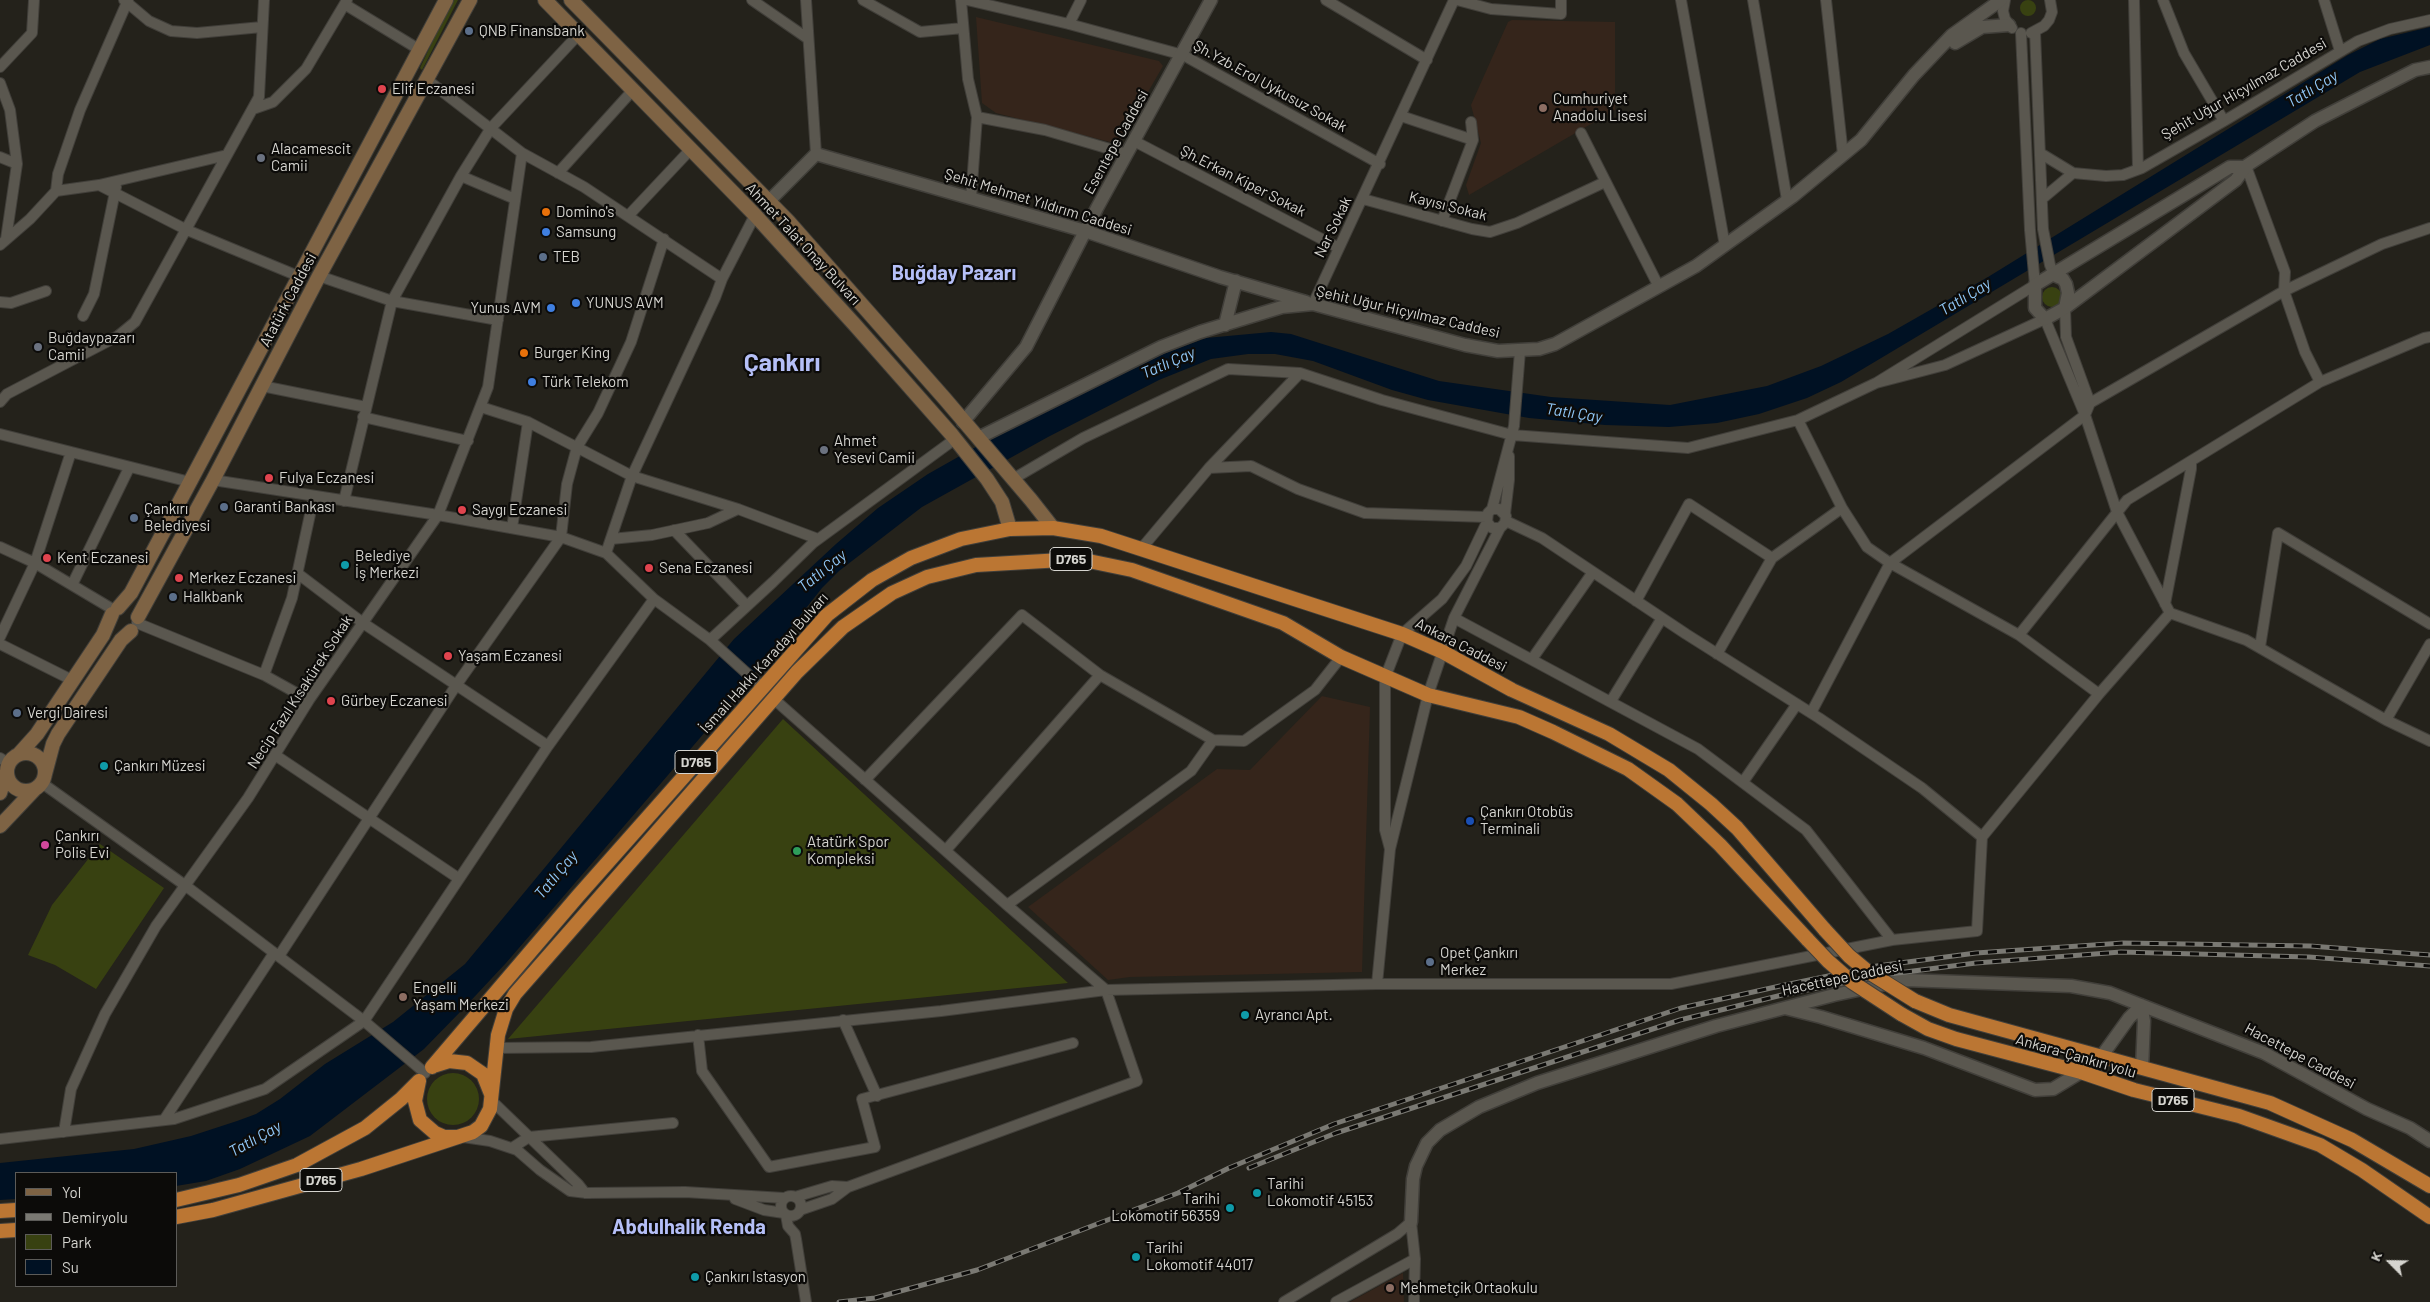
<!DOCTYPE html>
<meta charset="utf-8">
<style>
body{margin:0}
#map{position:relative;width:2430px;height:1302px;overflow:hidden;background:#24221b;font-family:Barlow,sans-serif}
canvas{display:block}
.legend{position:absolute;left:15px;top:1172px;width:162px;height:115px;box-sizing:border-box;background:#0c0b09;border:1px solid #5c5b58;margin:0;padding:6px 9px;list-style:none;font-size:15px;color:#d5d4cf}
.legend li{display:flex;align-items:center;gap:10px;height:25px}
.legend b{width:25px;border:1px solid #5c5b58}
.north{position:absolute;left:2365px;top:1237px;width:50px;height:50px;-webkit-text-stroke:4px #0c0b09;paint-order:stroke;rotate:293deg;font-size:14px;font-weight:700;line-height:20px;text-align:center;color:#d5d4cf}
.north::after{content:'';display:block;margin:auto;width:18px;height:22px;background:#d5d4cf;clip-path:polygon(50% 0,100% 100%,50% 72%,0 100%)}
</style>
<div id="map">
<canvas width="2430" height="1302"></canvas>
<ul class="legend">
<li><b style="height:6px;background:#7e6344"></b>Yol</li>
<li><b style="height:6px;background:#7a7973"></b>Demiryolu</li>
<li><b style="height:14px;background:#384111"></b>Park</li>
<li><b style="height:14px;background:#001123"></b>Su</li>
</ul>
<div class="north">K</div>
</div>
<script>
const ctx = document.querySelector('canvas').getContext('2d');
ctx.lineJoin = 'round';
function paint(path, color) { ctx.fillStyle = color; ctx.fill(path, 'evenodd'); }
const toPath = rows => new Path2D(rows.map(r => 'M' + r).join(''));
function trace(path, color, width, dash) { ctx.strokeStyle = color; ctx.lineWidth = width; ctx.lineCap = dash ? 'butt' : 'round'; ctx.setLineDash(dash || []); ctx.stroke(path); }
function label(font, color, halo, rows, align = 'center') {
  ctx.font = font + ' Barlow,sans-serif'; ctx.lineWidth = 4.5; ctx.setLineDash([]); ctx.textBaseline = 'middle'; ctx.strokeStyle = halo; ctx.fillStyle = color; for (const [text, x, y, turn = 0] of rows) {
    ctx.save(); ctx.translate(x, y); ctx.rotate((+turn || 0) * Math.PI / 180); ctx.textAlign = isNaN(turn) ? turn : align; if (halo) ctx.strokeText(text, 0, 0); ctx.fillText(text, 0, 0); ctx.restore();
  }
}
paint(toPath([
 [976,17,1159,61,1163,66,1118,144,996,113,982,103],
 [1512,20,1615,22,1615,110,1469,195,1466,185,1481,143,1471,105,1508,22],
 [1322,696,1370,707,1362,972,1130,977,1108,980,1028,907,1217,769,1250,770],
 [1403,1273,1404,1302,1350,1302]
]), '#35251b');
paint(toPath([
 '2020 8a8 8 0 1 1 16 0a8 8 0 1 1-16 0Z',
 [452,0,458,0,422,70,420,68],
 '2042 297a10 10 0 1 1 20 0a10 10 0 1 1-20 0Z',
 [783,719,1068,983,508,1039],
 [100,844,164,888,96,989,55,965,28,955,52,905],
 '427 1099a26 26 0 1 1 52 0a26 26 0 1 1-52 0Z'
]), '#384111');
paint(toPath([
 [2430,27,2430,45,2360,72,1841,382,1807,398,1759,414,1717,423,1669,427,1605,425,1529,418,1428,400,1392,390,1313,361,1275,354,1248,354,1211,359,1159,380,1048,437,922,507,839,571,822,588,737,695,506,963,463,1009,424,1049,310,1136,240,1169,206,1181,176,1186,176,1173,16,1173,16,1199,0,1200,0,1163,134,1149,191,1136,237,1121,256,1114,280,1099,325,1064,393,1022,465,964,734,639,836,544,878,508,928,474,990,439,1161,355,1206,338,1271,332,1291,334,1439,381,1551,397,1670,405,1767,386,1821,366,1888,334,1988,277,2348,55,2380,39]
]), '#001123');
const minor = toPath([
 [124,0,149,21,171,31,197,33,262,27],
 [752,0,807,38],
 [806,0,816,154],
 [863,0,920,32,963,28],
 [961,0,968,79,977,117,971,198],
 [967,0,1069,24,1183,55,1380,164],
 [1326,0,1427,60],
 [1457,0,1491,9,1561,14,1561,0],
 [1681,0,1725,246],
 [1753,0,1787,200],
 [1826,0,1843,155],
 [2005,0,2003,11,2005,19,2012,28],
 [2134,0,2138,169],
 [2163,0,2184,53,2224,121],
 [2324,0,2340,51],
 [346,5,420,50],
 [1069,24,1081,0],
 [2035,32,2043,229,2050,265,2054,275],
 [2031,33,2044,26,2049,20,2052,12,2050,0],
 [0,67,32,33,34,0],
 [426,79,522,153,584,187,722,279],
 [0,83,10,110,17,164,6,239],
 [253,109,273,102,306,69,347,0],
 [1401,116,1473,140],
 [977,117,1045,130,1127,154],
 [1581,133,1659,287],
 [1134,141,1339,248],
 [2040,153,2073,173,2106,176,2123,175,2142,168,2224,121,2358,41,2390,29,2430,20],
 [0,157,17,164],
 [2246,166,2285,272,2284,291,2305,352,2320,382,2424,338,2430,337],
 [558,173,633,90],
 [461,176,515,199],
 [99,185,187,230,298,276],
 [56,191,58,174,80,110,128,0],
 [1363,199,1472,229,1490,232,1517,223,1605,182],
 [2042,199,2073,173],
 [628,216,691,149],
 [1442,221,1473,140,1471,122],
 [0,245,30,219,56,191,99,185,227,155],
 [319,276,392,301,498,320],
 [0,302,11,303,46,291],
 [1313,304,1454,0],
 [2065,308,2066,337,2090,403],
 [83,316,94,294,116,187],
 [262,386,366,407],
 [0,402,7,394,118,336,135,322,259,97,264,0],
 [481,407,528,422,632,476,738,509,818,539],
 [363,417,468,441],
 [1798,420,1842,508,1867,547,1890,563,2019,635,2099,694],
 [0,434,190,482],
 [1209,468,1251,466,1298,489,1365,513,1486,517],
 [1013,479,1083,438,1228,369,1300,373,1382,400,1512,435,1688,448,1798,420,1876,383,2035,285,2030,230,2021,33],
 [213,480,438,515,561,537,606,553,654,599,710,640,762,687],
 [344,501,392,301,461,176,491,128,578,35],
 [1492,509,1514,426,1520,351],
 [1505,514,1509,480,1509,456],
 [1506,521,1542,538,1686,634,1819,718,1922,788,1982,837],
 [512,528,528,422],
 [674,530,747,606],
 [611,539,652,535,708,523,738,509],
 [0,547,35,563,114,610],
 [1141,549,1209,468,1300,373],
 [606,553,632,476,715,298,722,279,755,215],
 [1772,558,1842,508],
 [297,573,363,623,548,746],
 [72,585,129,468],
 [1636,601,1689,504,1772,558,1717,654],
 [2165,604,2191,469,2191,461],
 [2170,613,2246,640,2386,720,2430,741],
 [1454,618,1698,749,1806,830,1892,940],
 [137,623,264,675,309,700],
 [2019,635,2127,500,2320,382],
 [0,637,35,563,71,452],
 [710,640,773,582,813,543,955,439],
 [0,644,72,680],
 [2260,647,2278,533,2430,624],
 [1532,659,1593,572],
 [264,675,292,598,314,496],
 [775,700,1007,905,1106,990,1137,1081,848,1187,832,1199,800,1210],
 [1611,701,1662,618],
 [1811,713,1890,563,2085,415,2090,403,2284,291,2382,244,2430,228],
 [2386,720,2430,644],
 [275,755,458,878],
 [0,758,9,764],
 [865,780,1022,615,1100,675,1213,740,1244,741,1315,690,1341,657],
 [1743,782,1797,704],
 [42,783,186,886,364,1021,425,1073],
 [1390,849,1385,830,1385,678,1402,634,1442,599,1466,566,1487,522,1488,513,1492,509,1499,509,1506,516,1505,523,1500,528,1492,528,1487,522],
 [946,850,1100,675],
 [1007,905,1191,771,1213,740],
 [279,956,457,684,561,537,567,484,577,447,598,413,631,342,664,239],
 [1377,984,1390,849,1428,695,1454,618,1500,528],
 [843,1020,877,1096],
 [698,1035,702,1071,769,1167,875,1147,862,1099,1073,1043],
 [496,1048,591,1047,941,1011,1106,990,1377,984,1671,984,1892,940,1977,931,1982,837,2099,694,2170,613,2117,512,2085,415,2045,319,1945,365,1876,383],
 [492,1101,578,1184,585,1193],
 [164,1120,274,953],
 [64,1132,71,1089,105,1014,156,926,248,798,309,700,438,515,488,387,522,153],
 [463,1137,490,1141,517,1150,540,1170,570,1191,587,1193,685,1192,784,1198],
 [0,1139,174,1119,265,1089,364,1021,548,746,654,599],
 [512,1148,529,1137,673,1123],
 '781 1206a10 10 0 1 1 20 0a10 10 0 1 1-20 0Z',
 [795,1197,832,1186,848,1187],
 [735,1199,764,1210,784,1213],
 [786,1215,788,1226,795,1234,796,1239,806,1302],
 [1284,1302,1397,1234,1411,1222],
 [1336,1302,1415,1259,1411,1222],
 [1414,1302,1415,1259]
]);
const tertiary = toPath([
 [1955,43,1982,27,2009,25],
 [2245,167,2230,167,2035,285,2035,308,2045,319,2065,308,2236,180,2246,166,2315,121,2415,70,2430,67],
 [769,201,816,154,1085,231,1220,277,1306,302],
 [2054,275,2063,279,2066,284,2068,293,2065,308],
 [1225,325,1236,281],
 [963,422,1026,347,1097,208,1211,0],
 [978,438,1161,347,1200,332,1282,307,1313,304,1465,345,1498,351,1539,349,1555,344,1696,266,1792,197,1861,140,1914,75,1952,35,2001,0],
 [2141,1005,2144,1021,2142,1068],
 [1785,1008,1821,1017,1924,1048,2035,1090,2053,1089,2081,1072],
 [2101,1057,2129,1018,2140,1007],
 [1411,1222,1413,1179,1416,1166,1427,1143,1440,1130,1479,1107,1537,1083,1716,1026,1834,995,1905,980,2071,986,2110,993,2264,1053,2367,1109,2410,1128,2430,1141]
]);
const secondary = toPath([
 [545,0,755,215,855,325,952,435,987,479,1002,502,1010,529],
 [571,0,788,221,945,399,1031,500,1053,528],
 [118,608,131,593,446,0],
 [138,617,213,480,319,276,470,0],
 '7 772a19 19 0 1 1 38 0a19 19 0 1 1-38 0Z',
 [19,754,37,734,103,635,112,614],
 [45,774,53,744,58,734,121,640,131,631],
 [0,793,7,771],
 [0,826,34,790]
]);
const trunk = toPath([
 [1915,1001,1949,1015,2270,1103,2352,1140,2430,1186],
 [1901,1014,1928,1029,1956,1039,2081,1072,2134,1090,2239,1116,2320,1145,2362,1170,2430,1217],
 [433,1066,449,1061,467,1063,483,1074,491,1094],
 [432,1067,578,896,827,615,872,580,911,558,961,539,1010,529,1053,528,1101,536,1402,634,1443,652,1512,690,1609,734,1669,770,1711,804,1737,828,1825,930],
 [419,1081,415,1101,420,1120,435,1133,444,1137,458,1137],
 [176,1200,239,1185,297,1165,365,1128,401,1099,419,1081],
 [0,1211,16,1210],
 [176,1217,213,1210,361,1169,473,1132,481,1126,490,1109,498,1035,506,1009,515,994,797,672,843,627,892,593,927,577,976,565,1079,559,1132,570,1283,623,1341,657,1428,695,1519,717,1553,732,1628,769,1677,804,1720,845,1808,940],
 [0,1231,16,1230]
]);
trace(minor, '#413f3a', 12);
trace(tertiary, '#413f3a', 15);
trace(secondary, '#413f3a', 16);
trace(trunk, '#413f3a', 16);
trace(minor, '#5a574f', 10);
trace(tertiary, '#5a574f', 12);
trace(secondary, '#7e6344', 14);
trace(trunk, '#bb7633', 14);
const rail = toPath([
 [1249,1168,1336,1133,1680,1020,1782,995,1882,975,1976,963,2121,952,2309,957,2430,966],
 [839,1302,875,1298,977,1270,1178,1193,1229,1168,1334,1124,1681,1008,1780,986,1877,966,1976,953,2123,943,2310,946,2430,955]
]);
trace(rail, '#7a7973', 5);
trace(rail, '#0c0b09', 3, [9]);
const trunkBridge = toPath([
 [1825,930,1849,956,1867,971,1915,1001],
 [1808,940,1828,961,1852,982,1901,1014]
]);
trace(trunkBridge, '#413f3a', 16, []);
trace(trunkBridge, '#bb7633', 14);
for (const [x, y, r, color] of [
 [469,31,5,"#5c6f8a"],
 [382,89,5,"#e0444e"],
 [1543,108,5,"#8d6e63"],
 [261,158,5,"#6b7280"],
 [546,212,5,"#e8710a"],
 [546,232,5,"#3f7fe0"],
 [543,257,5,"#5c6f8a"],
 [576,303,5,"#3f7fe0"],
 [551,308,5,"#3f7fe0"],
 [38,347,5,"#6b7280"],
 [524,353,5,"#e8710a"],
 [532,382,5,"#3f7fe0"],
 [824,450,5,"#6b7280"],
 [269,478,5,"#e0444e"],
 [224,507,5,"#5c6f8a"],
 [462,510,5,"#e0444e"],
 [134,518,5,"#5c6f8a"],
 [47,558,5,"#e0444e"],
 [345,565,5,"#0f9aa8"],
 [649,568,5,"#e0444e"],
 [179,578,5,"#e0444e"],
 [173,597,5,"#5c6f8a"],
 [448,656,5,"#e0444e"],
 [331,701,5,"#e0444e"],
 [17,713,5,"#5c6f8a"],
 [104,766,5,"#0f9aa8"],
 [1470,821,5,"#1a4fb4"],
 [45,845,5,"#d1479c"],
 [797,851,5,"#2e9e5b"],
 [1430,962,5,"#5c6f8a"],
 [403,997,5,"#8d6e63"],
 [1245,1015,5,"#0f9aa8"],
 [1257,1193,5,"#0f9aa8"],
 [1230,1208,5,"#0f9aa8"],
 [1136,1257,5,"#0f9aa8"],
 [695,1277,5,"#0f9aa8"],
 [1390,1288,5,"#8d6e63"]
]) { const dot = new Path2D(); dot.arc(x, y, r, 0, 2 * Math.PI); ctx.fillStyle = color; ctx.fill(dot); trace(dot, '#0c0b09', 2); }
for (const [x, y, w] of [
 [1071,559,42],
 [696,762,42],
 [2173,1100,42],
 [321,1180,42]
]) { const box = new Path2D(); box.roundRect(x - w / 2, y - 11.5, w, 23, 4); ctx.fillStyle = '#0c0b09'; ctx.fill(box); trace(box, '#d5d4cf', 1); }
label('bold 14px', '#d5d4cf', null, [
 ["D765",1071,559],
 ["D765",696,762],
 ["D765",2173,1100],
 ["D765",321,1180]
]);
label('15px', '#d5d4cf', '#0c0b09', [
 ["QNB Finansbank",479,31],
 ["Elif Eczanesi",392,89],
 ["Cumhuriyet",1553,99],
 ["Anadolu Lisesi",1553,116],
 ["Alacamescit",271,149],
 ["Camii",271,166],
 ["Domino's",556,212],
 ["Samsung",556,232],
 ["TEB",553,257],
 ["YUNUS AVM",586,303],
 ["Yunus AVM",541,308,"right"],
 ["Buğdaypazarı",48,338],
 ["Camii",48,355],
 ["Burger King",534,353],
 ["Türk Telekom",542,382],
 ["Ahmet",834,441],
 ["Yesevi Camii",834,458],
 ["Fulya Eczanesi",279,478],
 ["Garanti Bankası",234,507],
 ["Çankırı",144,509],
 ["Belediyesi",144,526],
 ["Saygı Eczanesi",472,510],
 ["Belediye",355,556],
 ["İş Merkezi",355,573],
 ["Kent Eczanesi",57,558],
 ["Sena Eczanesi",659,568],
 ["Merkez Eczanesi",189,578],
 ["Halkbank",183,597],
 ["Yaşam Eczanesi",458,656],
 ["Gürbey Eczanesi",341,701],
 ["Vergi Dairesi",27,713],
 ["Çankırı Müzesi",114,766],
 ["Çankırı Otobüs",1480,812],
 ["Terminali",1480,829],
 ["Çankırı",55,836],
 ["Polis Evi",55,853],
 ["Atatürk Spor",807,842],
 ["Kompleksi",807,859],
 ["Opet Çankırı",1440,953],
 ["Merkez",1440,970],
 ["Engelli",413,988],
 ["Yaşam Merkezi",413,1005],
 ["Ayrancı Apt.",1255,1015],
 ["Tarihi",1267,1184],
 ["Lokomotif 45153",1267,1201],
 ["Tarihi",1220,1199,"right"],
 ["Lokomotif 56359",1220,1216,"right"],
 ["Tarihi",1146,1248],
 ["Lokomotif 44017",1146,1265],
 ["Çankırı Istasyon",705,1277],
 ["Mehmetçik Ortaokulu",1400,1288]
], 'left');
label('15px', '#d5d4cf', '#0c0b09', [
 ["Şh.Yzb.Erol Uykusuz Sokak",1270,86,29],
 ["Şehit Uğur Hiçyılmaz Caddesi",2244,89,-30],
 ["Esentepe Caddesi",1116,142,-61],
 ["Şh.Erkan Kiper Sokak",1243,181,27],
 ["Şehit Mehmet Yıldırım Caddesi",1038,202,17],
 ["Kayısı Sokak",1448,206,14],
 ["Nar Sokak",1333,227,-64],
 ["Ahmet Talat Onay Bulvarı",803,244,47],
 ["Atatürk Caddesi",288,300,-62],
 ["Şehit Uğur Hiçyılmaz Caddesi",1408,312,13],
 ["Ankara Caddesi",1461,645,27],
 ["İsmail Hakkı Karadayı Bulvarı",764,663,-48],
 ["Necip Fazıl Kısakürek Sokak",300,692,-57],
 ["Hacettepe Caddesi",1842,978,-12],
 ["Ankara-Çankırı yolu",2076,1056,16],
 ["Hacettepe Caddesi",2300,1056,28]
]);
label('italic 16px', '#90c7f7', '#0c0b09', [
 ["Tatlı Çay",2312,89,-31],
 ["Tatlı Çay",1965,297,-31],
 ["Tatlı Çay",1168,363,-23],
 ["Tatlı Çay",1574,413,9],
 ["Tatlı Çay",822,571,-39],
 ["Tatlı Çay",556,875,-50],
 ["Tatlı Çay",255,1139,-29]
]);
label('bold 20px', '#b5bff7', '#0c0b09', [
 ["Buğday Pazarı",954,273],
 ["Abdulhalik Renda",689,1227]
]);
label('bold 25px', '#b5bff7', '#0c0b09', [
 ["Çankırı",782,363]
]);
</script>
